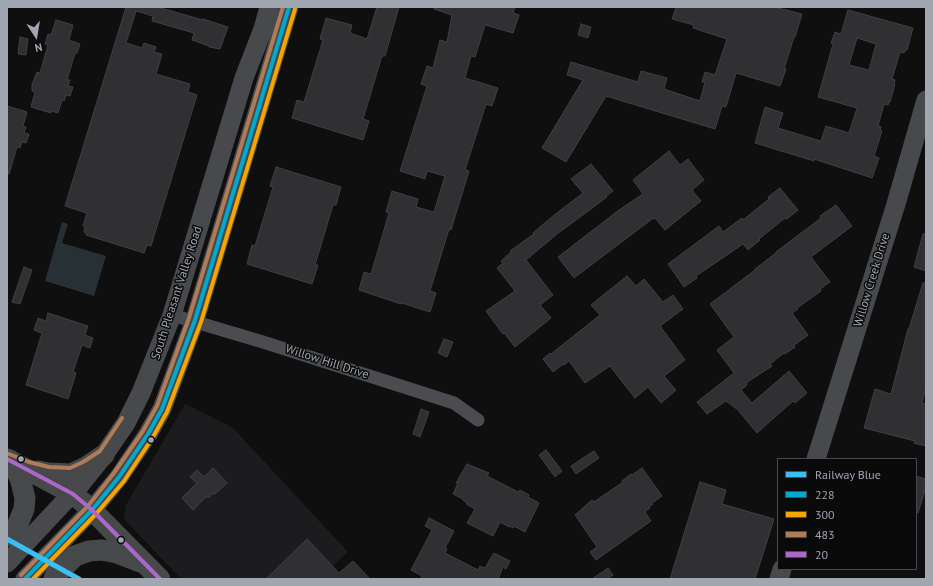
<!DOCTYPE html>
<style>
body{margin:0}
#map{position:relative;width:933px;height:586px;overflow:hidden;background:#0f0f10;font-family:"PT Sans",sans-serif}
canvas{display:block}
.frame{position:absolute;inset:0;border:8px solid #a0a7b1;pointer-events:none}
.legend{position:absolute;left:777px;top:458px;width:140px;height:112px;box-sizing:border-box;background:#0a0a0b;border:1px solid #46494d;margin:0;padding:5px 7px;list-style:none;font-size:12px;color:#a0a7b1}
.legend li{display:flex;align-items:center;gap:8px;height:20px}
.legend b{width:20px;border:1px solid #46494d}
.north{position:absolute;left:16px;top:16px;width:40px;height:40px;-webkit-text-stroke:3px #0a0a0b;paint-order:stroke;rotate:168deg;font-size:11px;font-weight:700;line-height:16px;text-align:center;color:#a0a7b1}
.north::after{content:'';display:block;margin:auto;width:14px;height:18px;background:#a0a7b1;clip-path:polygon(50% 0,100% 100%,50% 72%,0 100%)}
</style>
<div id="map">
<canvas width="933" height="586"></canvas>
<div class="frame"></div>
<ul class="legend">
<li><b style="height:5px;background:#3bbfef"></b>Railway Blue</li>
<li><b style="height:5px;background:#00a9ce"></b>228</li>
<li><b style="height:5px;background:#f7a600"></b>300</li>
<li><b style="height:5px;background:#b07c57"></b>483</li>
<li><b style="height:5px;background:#ac68c9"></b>20</li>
</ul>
<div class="north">N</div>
</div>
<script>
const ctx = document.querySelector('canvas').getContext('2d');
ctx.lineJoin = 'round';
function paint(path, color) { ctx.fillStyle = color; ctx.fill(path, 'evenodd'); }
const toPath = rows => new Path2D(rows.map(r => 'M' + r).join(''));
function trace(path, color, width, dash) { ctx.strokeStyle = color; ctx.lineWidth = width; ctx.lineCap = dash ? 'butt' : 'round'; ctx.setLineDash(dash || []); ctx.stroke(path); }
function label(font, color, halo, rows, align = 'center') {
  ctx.font = font + ' "PT Sans",sans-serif'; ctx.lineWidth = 3; ctx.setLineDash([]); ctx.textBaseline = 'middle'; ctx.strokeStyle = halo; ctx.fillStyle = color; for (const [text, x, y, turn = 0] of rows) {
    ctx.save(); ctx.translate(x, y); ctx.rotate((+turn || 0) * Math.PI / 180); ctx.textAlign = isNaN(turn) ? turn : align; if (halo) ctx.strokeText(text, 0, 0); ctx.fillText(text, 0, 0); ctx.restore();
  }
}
paint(toPath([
 [185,404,233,428,348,552,319,579,181,579,124,519,126,505]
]), '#1c1c1e');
paint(toPath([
 [62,222,68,224,62,243,106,256,94,296,45,281]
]), '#273034');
const building = toPath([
 [126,7,157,7,203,20,203,19,228,27,220,49,209,47,209,46,192,40,194,33,152,21,153,16,136,11,126,43,142,48,144,43,156,47,154,52,162,54,156,74,190,84,188,92,197,95,151,246,147,245,144,253,86,235,86,233,84,232,85,227,83,226,87,213,65,206,126,7],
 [377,7,399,7,385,56,382,56,363,119,369,121,363,140,292,118,297,100,304,102,323,40,320,39,326,18,352,25,350,33,367,39,377,7],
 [434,7,515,7,513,13,519,15,513,33,485,25,475,57,471,56,465,78,498,88,492,106,486,104,465,170,469,171,451,230,449,229,430,291,436,293,430,312,402,303,401,304,359,290,364,272,371,274,389,213,386,212,392,191,418,199,416,207,434,212,445,176,427,171,425,179,400,171,427,86,421,84,427,66,433,68,440,40,447,42,452,15,434,9,434,7],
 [676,7,774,7,802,14,795,37,794,37,784,69,786,69,780,86,736,73,726,107,722,106,715,129,606,96,566,162,542,148,583,80,567,75,571,62,638,82,641,71,667,78,664,89,700,101,705,82,702,82,705,72,715,75,727,39,693,28,694,25,672,19,676,7],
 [848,10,913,28,907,50,905,50,904,53,900,52,892,79,895,80,894,84,895,84,890,102,889,102,888,105,884,104,878,126,881,127,880,130,882,131,874,156,879,158,872,178,814,159,814,161,755,143,765,107,783,113,778,128,821,141,826,126,849,133,857,108,818,97,833,44,831,43,835,32,841,34,848,10],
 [857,38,876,44,869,70,849,65,857,38],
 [56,20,73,25,69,40,80,44,77,53,75,53,67,80,70,80,68,86,73,87,70,96,66,95,64,101,62,100,58,113,51,111,51,113,31,107,35,92,32,91,32,85,37,72,40,73,48,45,45,44,48,34,51,35,56,20],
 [581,24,591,27,588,38,578,35,581,24],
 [20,37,28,39,26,55,18,54,20,37],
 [7,106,27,112,23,126,26,127,24,133,29,134,26,143,22,142,20,148,17,147,9,174,7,174,7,106],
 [669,151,680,165,688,159,704,180,692,190,701,201,665,230,655,218,652,219,574,278,558,257,619,210,643,194,633,180,669,151],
 [591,164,613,191,606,196,607,197,557,234,526,260,553,295,540,305,551,318,515,347,504,333,503,334,486,311,515,291,497,268,503,263,501,261,511,252,510,251,534,234,533,233,553,216,583,193,571,179,591,164],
 [276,167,341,187,336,205,333,205,315,265,318,265,312,284,247,264,252,245,255,246,273,187,270,186,276,167],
 [780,188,798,210,787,219,785,218,759,239,760,240,748,250,743,244,696,276,697,278,684,287,668,264,719,226,723,232,742,218,743,220,769,199,768,197,780,188],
 [836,205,852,226,811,257,830,282,820,289,821,291,797,308,798,309,792,313,808,335,793,346,795,347,785,354,784,353,770,364,772,366,746,383,747,385,741,390,752,403,789,371,807,393,795,403,793,401,757,433,738,410,726,401,707,414,697,402,734,373,717,350,734,337,710,304,755,270,755,269,776,253,776,252,821,218,820,216,836,205],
 [923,234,926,234,926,271,914,267,923,234],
 [24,267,32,270,20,304,12,302,24,267],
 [627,276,636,286,644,279,663,302,673,295,683,309,660,326,685,360,664,376,676,390,661,403,648,387,635,398,610,366,585,383,569,361,564,365,563,364,553,372,543,359,550,353,551,354,600,315,591,305,627,276],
 [923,283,926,283,926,387,922,403,926,404,926,446,914,443,915,441,864,428,875,389,891,394,908,329,909,329,923,283],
 [48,313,88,326,85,335,93,338,90,348,82,345,73,372,76,373,68,399,26,385,42,333,34,330,38,318,46,321,48,313],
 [444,339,453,342,447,357,438,353,444,339],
 [421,409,429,412,420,437,413,434,421,409],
 [546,450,562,471,555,477,539,455,546,450],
 [594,451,599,458,576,474,571,466,594,451],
 [467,464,489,473,487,476,518,492,520,490,529,495,528,497,539,503,525,532,514,526,513,528,509,526,509,527,500,522,493,536,467,523,475,509,466,504,467,503,463,500,463,499,453,494,458,483,456,483,467,464],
 [213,468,227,483,215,494,210,494,210,497,206,497,193,510,182,498,197,483,190,477,197,470,204,477,213,468],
 [642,468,662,496,652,503,653,504,648,507,650,508,645,512,651,521,596,560,590,552,597,547,575,515,592,500,594,502,623,482,622,481,631,474,632,475,642,468],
 [916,476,926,479,926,487,918,513,916,512,916,476],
 [700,482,726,490,722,504,774,519,755,579,670,579,700,482],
 [429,518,454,531,445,548,447,549,445,553,478,570,480,566,485,568,494,553,510,561,506,569,503,567,498,579,420,579,422,576,411,570,432,530,425,526,429,518],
 [307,539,339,573,353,561,370,579,266,579,307,539],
 [608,568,613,575,607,579,592,579,608,568]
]);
paint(building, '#303032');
trace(building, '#3e4044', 1);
trace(toPath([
 [172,315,263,342,454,403,478,420]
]), '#4a4c4f', 13);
trace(toPath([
 [816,459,896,204,926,100],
 [7,563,80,485,104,455,126,423,141,393,172,315,244,78,263,29,269,7],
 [25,579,92,510,119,477,148,434,162,409,195,320,289,7],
 [779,579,782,569]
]), '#48494c', 19);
trace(toPath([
 [7,459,73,494,92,510,160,579],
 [38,471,48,473,71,474,86,467,104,455],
 [7,536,17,526,24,509,25,498,20,478,10,460],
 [54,579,56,575,75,556,89,551,102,550,117,553,140,562]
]), '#46484a', 21);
trace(toPath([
 [25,579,92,510,119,477,148,434,162,409,195,320,289,7]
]), '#00a9ce', 4);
trace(toPath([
 [33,579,96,514,124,481,153,437,167,412,201,322,295,9]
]), '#f7a600', 4);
trace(toPath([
 [9,454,29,462,49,467,70,468,83,462,100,451,122,418],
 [21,575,88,506,114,473,143,431,157,406,189,318,283,7]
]), '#b07c57', 4);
trace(toPath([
 [7,459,73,494,92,510,160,579]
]), '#ac68c9', 4);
trace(toPath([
 [7,539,79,579]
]), '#3bbfef', 5);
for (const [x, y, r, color] of [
 [151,440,3.5,"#a0a7b1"],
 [21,459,3.5,"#a0a7b1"],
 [121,540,3.5,"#a0a7b1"]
]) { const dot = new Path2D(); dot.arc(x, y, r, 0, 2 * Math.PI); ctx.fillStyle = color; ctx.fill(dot); trace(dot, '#0a0a0b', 1.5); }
label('12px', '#a0a7b1', '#0a0a0b', [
 ["Willow Creek Drive",872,280,-73],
 ["South Pleasant Valley Road",177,293,-72],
 ["Willow Hill Drive",327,362,18]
]);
</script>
